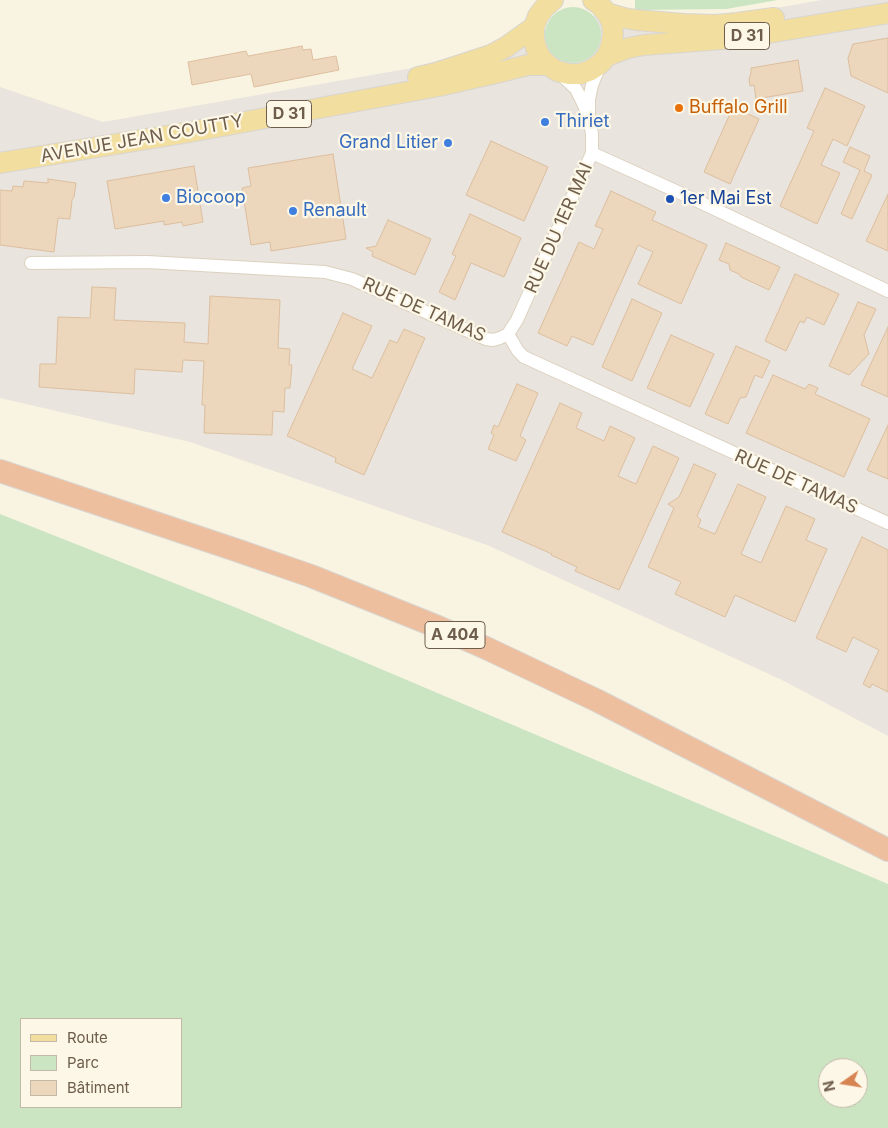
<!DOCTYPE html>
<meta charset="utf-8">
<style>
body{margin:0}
#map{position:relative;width:888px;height:1128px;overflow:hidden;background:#f9f4e2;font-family:Inter,sans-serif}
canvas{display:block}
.legend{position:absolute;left:20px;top:1018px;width:162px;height:90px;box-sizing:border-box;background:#fdf7e7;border:1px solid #c4b9a9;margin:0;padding:6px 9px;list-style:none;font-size:15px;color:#6e5d4b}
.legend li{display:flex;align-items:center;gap:10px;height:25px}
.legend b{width:25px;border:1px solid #c4b9a9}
.north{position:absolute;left:818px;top:1058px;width:50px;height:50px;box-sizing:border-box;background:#fdf7e7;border:1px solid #c4b9a9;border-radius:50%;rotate:257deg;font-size:14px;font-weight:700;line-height:20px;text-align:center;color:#6e5d4b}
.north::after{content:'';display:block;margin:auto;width:18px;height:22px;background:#d78453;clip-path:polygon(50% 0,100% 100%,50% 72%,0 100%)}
</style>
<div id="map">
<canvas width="888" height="1128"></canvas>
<ul class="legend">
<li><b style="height:6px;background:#f2dfa0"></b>Route</li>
<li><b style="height:14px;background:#cbe5c2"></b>Parc</li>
<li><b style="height:14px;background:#ecd6bc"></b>Bâtiment</li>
</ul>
<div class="north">N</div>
</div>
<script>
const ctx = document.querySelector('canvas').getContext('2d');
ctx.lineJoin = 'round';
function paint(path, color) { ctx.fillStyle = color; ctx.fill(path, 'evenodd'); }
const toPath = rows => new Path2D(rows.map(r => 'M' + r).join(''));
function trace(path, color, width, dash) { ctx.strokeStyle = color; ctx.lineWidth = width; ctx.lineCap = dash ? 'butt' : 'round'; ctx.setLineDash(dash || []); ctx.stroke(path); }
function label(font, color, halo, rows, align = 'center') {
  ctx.font = font + ' Inter,sans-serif'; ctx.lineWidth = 4.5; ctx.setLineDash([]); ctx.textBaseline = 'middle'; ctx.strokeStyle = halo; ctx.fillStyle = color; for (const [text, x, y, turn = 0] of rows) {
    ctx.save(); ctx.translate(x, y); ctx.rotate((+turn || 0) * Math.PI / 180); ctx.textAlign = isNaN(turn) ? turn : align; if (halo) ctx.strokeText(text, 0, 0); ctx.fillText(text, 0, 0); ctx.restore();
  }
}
paint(toPath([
 [822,0,888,0,888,736,782,680,487,545,190,442,0,398,0,87,103,122,412,68,618,9,729,16]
]), '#e9e4dd');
paint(toPath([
 [635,0,778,0,726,9,635,10],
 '545 35a28 28 0 1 1 56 0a28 28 0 1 1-56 0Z',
 [0,514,237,608,888,884,888,1128,0,1128],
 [181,1019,181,1107,21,1107,21,1019],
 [828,1068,858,1068,858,1098,828,1098]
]), '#cbe5c2');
const building = toPath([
 [888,38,888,93,851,76,848,58,853,44,888,38],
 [302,46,303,50,311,49,313,60,336,56,339,70,254,87,251,74,192,85,188,62,246,51,248,56,302,46],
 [798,60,803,91,756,99,754,85,750,86,749,79,751,73,751,68,798,60],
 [825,88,865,106,847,146,833,139,821,165,840,173,817,224,780,206,814,131,807,128,825,88],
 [733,107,759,119,730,184,704,172,733,107],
 [491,141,548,167,524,221,466,195,491,141],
 [850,147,870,156,864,171,872,175,852,219,841,214,860,170,843,162,850,147],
 [333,154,346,239,271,251,270,242,251,245,242,188,251,186,248,168,333,154],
 [194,166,203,222,183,226,182,222,164,225,164,221,115,229,107,181,194,166],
 [48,179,76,183,74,197,72,200,70,219,58,218,54,252,0,245,0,190,12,191,13,186,23,187,24,181,48,183,48,179],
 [611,191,656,212,652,220,707,245,681,304,638,284,653,252,638,245,593,345,572,336,567,346,538,333,579,242,594,249,603,229,595,226,611,191],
 [888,194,888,251,866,241,888,194],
 [470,214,521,238,504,277,471,263,455,300,439,292,456,256,452,254,470,214],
 [388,220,431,239,415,275,372,256,373,252,366,248,376,246,388,220],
 [726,243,780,267,769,290,741,277,739,274,730,270,729,264,719,260,726,243],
 [795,274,839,294,824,325,807,317,804,323,800,321,786,351,765,341,795,274],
 [92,287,116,288,114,320,185,323,184,342,208,344,210,296,280,300,278,348,290,349,289,365,292,365,290,388,285,388,284,412,273,411,272,435,204,433,205,405,202,405,204,361,183,360,182,372,135,369,134,394,39,387,40,364,56,364,58,317,90,318,92,287],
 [632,299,662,313,632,381,602,367,632,299],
 [858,302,876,309,864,335,869,354,849,375,829,366,858,302],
 [343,313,372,326,352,369,372,378,390,340,397,343,404,329,425,338,364,475,335,462,336,458,287,436,343,313],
 [888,327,888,397,861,385,888,327],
 [671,335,714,354,690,407,647,388,671,335],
 [736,346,770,361,762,378,755,375,746,397,740,398,728,424,705,414,736,346],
 [773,375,805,389,809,384,818,388,815,394,870,419,844,477,746,433,773,375],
 [517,384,538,393,520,436,526,440,516,461,488,449,494,435,491,433,494,425,498,427,517,384],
 [560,403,582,413,576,428,604,441,610,426,635,438,618,476,636,484,653,446,679,458,619,590,575,571,577,567,551,555,552,554,502,532,560,403],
 [888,425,888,479,867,470,888,425],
 [694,464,716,474,697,516,701,520,698,527,715,534,738,484,766,497,741,554,761,563,786,506,815,519,806,540,827,549,795,622,735,595,725,617,675,594,681,582,648,567,674,508,668,504,679,497,694,464],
 [862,537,888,550,888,692,872,684,870,688,863,684,879,650,853,637,846,652,816,638,862,537]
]);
paint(building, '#ecd6bc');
trace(building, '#ddbf9f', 1);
const minor = toPath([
 [589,113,589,99,592,85,600,65],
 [592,153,689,197,888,291],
 [31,263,147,262,325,272,352,279,486,339,493,340,500,338,508,334,517,320,592,153,592,134,589,118,583,103,576,89,559,73],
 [508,334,518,351,524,357,888,523]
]);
const primary = toPath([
 [553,0,545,7,538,16,534,27,534,38,536,48,541,58,548,65,557,71,569,74,580,74,591,70,600,64,607,56,611,46,613,34,612,23,607,13,599,4,593,0],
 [607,13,624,18,636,20,684,24,716,25,737,23,774,18],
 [607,56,628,48,644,45,723,39,756,35,888,13],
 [418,77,436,73,491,55,506,47,534,27],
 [0,163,190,132,439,86,496,73,528,65,548,65]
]);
const motorway = toPath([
 [0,471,236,550,311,576,438,627,486,648,598,701,888,850]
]);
trace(minor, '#dcd1bf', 14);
trace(primary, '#d9d5d0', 22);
trace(motorway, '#d9d5d0', 24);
trace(minor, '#fff', 12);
trace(primary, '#f2dfa0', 20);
trace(motorway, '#eebf9f', 22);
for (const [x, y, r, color] of [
 [679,108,5,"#e8710a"],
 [545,122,5,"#3f7fe0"],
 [448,143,5,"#3f7fe0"],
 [166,198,5,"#3f7fe0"],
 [670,199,5,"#1a4fb4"],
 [293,211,5,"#3f7fe0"]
]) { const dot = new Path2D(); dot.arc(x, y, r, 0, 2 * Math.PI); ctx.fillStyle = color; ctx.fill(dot); trace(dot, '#fdf7e7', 2); }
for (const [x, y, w] of [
 [747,36,45],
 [289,114,45],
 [455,635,60]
]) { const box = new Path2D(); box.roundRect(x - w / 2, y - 13.5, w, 27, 4); ctx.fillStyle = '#fdf7e7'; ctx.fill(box); trace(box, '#6e5d4b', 1); }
label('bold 16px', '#6e5d4b', null, [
 ["D 31",747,36],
 ["D 31",289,114],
 ["A 404",455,635]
]);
label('18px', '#c56008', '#fdf7e7', [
 ["Buffalo Grill",689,108]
], 'left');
label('18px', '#366cbe', '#fdf7e7', [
 ["Thiriet",555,122],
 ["Grand Litier",438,143,"right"],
 ["Biocoop",176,198],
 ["Renault",303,211]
], 'left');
label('18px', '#6e5d4b', '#fdf7e7', [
 ["AVENUE JEAN COUTTY",142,139,-10],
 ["RUE DU 1ER MAI",559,228,-66],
 ["RUE DE TAMAS",424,310,24],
 ["RUE DE TAMAS",796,482,24]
]);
label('18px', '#164399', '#fdf7e7', [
 ["1er Mai Est",680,199]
], 'left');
</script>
